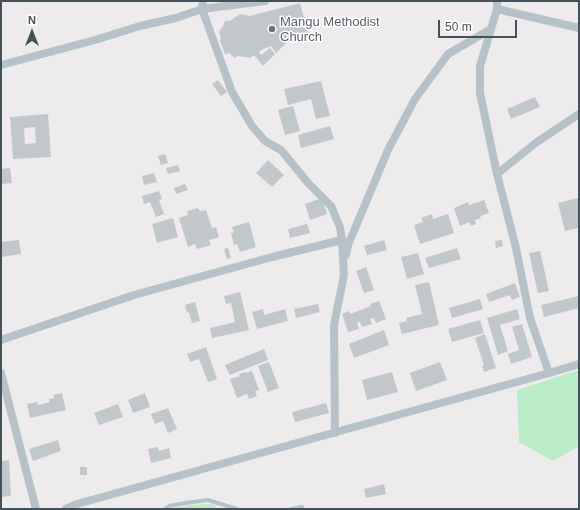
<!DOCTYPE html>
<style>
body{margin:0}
#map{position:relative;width:580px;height:510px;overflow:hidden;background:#eeebec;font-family:Arial,sans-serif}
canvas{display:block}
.frame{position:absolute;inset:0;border:2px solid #455158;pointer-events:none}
.north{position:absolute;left:12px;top:12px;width:40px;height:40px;-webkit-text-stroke:3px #fff;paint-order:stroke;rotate:0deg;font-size:11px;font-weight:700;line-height:16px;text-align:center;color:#455158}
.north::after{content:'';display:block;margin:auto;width:14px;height:18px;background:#455158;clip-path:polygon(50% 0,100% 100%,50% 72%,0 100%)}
.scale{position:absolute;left:438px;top:20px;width:79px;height:18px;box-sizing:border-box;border:2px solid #455158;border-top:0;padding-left:5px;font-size:12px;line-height:14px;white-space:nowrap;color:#455158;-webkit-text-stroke:3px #fff;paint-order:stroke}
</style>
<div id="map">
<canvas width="580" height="510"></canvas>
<div class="frame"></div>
<div class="north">N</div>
<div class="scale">50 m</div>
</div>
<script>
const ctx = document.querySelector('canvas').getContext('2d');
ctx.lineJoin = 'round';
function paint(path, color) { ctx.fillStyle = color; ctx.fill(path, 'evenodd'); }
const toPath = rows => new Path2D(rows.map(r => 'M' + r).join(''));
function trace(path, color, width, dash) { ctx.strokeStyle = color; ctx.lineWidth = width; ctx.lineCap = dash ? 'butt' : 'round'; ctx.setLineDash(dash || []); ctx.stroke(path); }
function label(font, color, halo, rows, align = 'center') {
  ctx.font = font + ' Arial,sans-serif'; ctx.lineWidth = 3; ctx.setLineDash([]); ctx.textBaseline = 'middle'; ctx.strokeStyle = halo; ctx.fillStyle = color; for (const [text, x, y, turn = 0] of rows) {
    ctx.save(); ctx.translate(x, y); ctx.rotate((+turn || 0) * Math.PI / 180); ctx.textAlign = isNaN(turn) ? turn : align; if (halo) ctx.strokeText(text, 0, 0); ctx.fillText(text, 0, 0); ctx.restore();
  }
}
paint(toPath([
 [579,370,579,446,553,461,519,442,517,390],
 [210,504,215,505,216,507,214,509,170,509,190,505]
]), '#baecc8');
paint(toPath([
 [300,3,309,36,287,42,276,53,271,46,263,49,259,52,261,55,270,48,275,54,263,66,254,55,250,58,238,56,235,58,229,53,225,54,220,41,221,39,219,31,222,28,225,21,230,21,240,14,250,16],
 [218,80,227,92,221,96,212,84],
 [321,81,330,116,316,119,311,99,288,105,284,89],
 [535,97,540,107,511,119,507,109],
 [293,106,300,131,285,135,278,110],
 [48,114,51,157,13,159,10,117],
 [35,127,36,143,25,144,24,128],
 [330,126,334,139,301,148,298,135],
 [165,154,168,163,161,165,158,156],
 [268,160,284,175,272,187,256,173],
 [178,165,180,171,168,174,166,168],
 [10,168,12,183,1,184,1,169],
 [154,173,157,182,144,185,142,176],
 [185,184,188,190,176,194,174,188],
 [159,191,162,199,159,200,164,214,156,217,150,202,144,204,142,196],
 [322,198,327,214,310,220,305,204],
 [578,198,579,228,565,231,558,203],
 [484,200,489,213,480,216,481,218,475,220,476,224,471,226,469,222,460,226,454,208,468,202,469,205],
 [198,208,200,211,206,210,212,228,216,227,219,237,209,240,211,245,197,249,195,244,188,247,179,218,188,215,187,211],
 [432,214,433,219,448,214,454,233,420,244,414,225,423,222,421,218],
 [173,218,178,237,157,243,152,224],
 [249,222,256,247,240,252,237,244,234,245,231,233,234,233,232,227],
 [307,224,310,233,290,238,288,229],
 [19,240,21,254,1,257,1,242],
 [384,240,387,250,367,255,364,246],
 [502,240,503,246,496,248,495,241],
 [228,248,231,258,227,259,224,249],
 [457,248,461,259,429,268,425,258],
 [540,251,549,291,538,293,529,253],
 [418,253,424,274,407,279,401,257],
 [366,267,374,290,364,293,356,271],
 [429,282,439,325,402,334,399,323,407,321,406,318,422,314,415,285],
 [515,283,520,297,512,300,510,295,489,302,486,294],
 [240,292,249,330,212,338,210,328,235,322,231,303,226,304,224,296],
 [579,296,579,308,544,317,541,305],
 [480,299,483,309,452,318,449,308],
 [379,301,386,319,376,323,374,318,370,319,372,324,362,327,360,322,357,323,359,329,348,332,342,314,349,311,350,314,371,306,370,304],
 [195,302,200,321,192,323,189,312,187,313,185,305],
 [318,304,320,312,296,318,294,309],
 [263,309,264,315,285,309,288,321,257,329,252,312],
 [517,309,520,319,500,325,508,351,498,355,487,318],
 [480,320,484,333,452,342,448,329],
 [522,324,532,357,511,364,508,354,519,350,512,327],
 [384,330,389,345,354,358,349,344],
 [485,334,496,368,484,372,482,366,484,365,475,338],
 [206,347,217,379,208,382,199,359,190,362,187,354],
 [264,349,268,360,230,375,225,365],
 [269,362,279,388,268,392,258,366],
 [440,362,447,380,416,391,410,373],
 [252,371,259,390,255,391,257,396,249,399,247,394,237,398,230,379,240,376,239,374,245,372,246,373],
 [392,372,398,392,367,400,362,380],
 [62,393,66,410,30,418,27,404,37,402,38,405,50,402,49,399,54,398,53,395],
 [145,393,150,407,133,413,128,400],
 [326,403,329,413,295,422,292,412],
 [118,404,123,417,99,425,94,413],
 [168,408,177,429,168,433,163,421,155,424,151,414],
 [58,440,61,451,33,461,29,449],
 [158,447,159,451,169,448,171,458,151,463,148,449],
 [9,460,11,496,1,497,1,461],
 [80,467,87,467,87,475,80,475],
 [384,484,386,494,366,498,364,489]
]), '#c2c7cc');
trace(toPath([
 [165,509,169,506,185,503,208,500,237,509],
 [291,509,302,507,302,509]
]), '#b7c2c8', 4);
trace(toPath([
 [203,1,202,9,232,92,252,126,265,141,281,150,309,184,331,206,340,227,342,240,344,275,334,325,335,433],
 [497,9,579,28],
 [1,65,95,40,140,26,176,18,202,9,265,1],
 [497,174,537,142,579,114],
 [346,255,348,245,388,150,415,99,448,54,491,29],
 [1,340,134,295,272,257,342,240],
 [1,373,36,509],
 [549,373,579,364],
 [66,509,77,504,549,373,530,318,516,248,497,174,480,93,480,66,497,9,497,1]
]), '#b7c2c8', 8);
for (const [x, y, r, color] of [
 [272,29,4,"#6b7280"]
]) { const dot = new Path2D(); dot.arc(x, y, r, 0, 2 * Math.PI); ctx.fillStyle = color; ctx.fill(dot); trace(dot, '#fff', 1.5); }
label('13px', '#5b616d', '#fff', [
 ["Mangu Methodist",280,22],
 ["Church",280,37]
], 'left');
</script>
